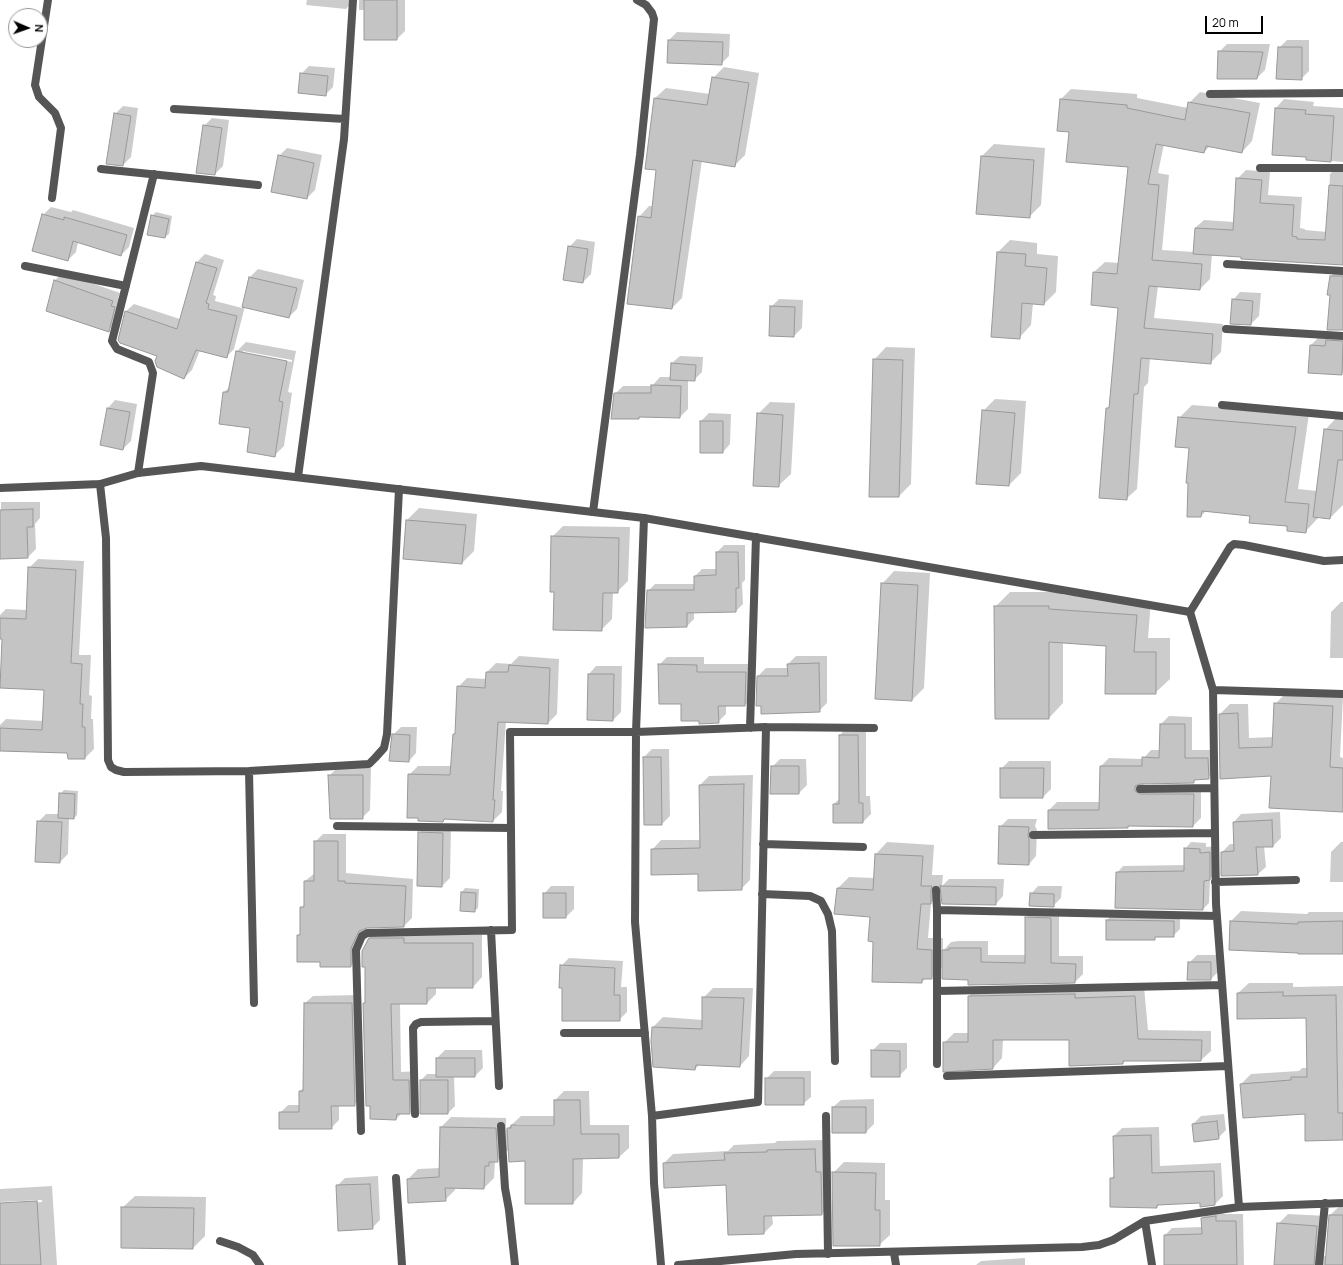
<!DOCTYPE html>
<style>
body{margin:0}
#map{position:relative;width:1343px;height:1265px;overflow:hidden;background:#fff;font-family:Manrope,sans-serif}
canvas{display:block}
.north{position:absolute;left:8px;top:8px;width:40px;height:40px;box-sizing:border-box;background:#fff;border:1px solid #999;border-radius:50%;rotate:92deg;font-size:11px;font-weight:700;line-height:16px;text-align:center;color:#000}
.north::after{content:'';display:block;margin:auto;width:14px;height:18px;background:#000;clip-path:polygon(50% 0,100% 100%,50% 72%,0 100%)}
.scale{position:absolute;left:1205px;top:16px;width:58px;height:18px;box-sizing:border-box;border:2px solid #000;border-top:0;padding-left:5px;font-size:12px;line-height:14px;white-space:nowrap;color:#000;-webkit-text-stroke:3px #fff;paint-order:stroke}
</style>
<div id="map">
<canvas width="1343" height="1265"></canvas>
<div class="north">N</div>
<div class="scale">20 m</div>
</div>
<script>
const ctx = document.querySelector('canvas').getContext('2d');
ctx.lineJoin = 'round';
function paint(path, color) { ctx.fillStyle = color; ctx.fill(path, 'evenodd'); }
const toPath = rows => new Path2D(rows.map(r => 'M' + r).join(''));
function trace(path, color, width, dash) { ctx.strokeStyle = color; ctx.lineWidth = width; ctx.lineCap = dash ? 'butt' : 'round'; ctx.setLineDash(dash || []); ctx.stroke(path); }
paint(toPath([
 [307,0,354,0,346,9,306,5],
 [359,0,405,0,405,31,397,39,365,39,365,10,359,10],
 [677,32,730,34,729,56,721,64,669,40],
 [1287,40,1309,40,1309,71,1301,79,1279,48],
 [1227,44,1270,44,1265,70,1257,78,1219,52],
 [309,66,335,68,333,87,325,95,301,74],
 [724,67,759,73,745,155,735,165,702,160,682,298,672,308,639,217,649,206,653,206,657,169,655,98,666,88,710,94,713,78],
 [1071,89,1137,94,1137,98,1188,108,1189,103,1200,92,1260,103,1252,141,1242,152,1210,146,1204,152,1164,144,1158,173,1169,175,1162,250,1194,252,1195,228,1204,220,1234,222,1237,179,1246,170,1270,172,1268,195,1302,197,1300,228,1305,229,1305,230,1327,232,1330,174,1339,165,1343,165,1343,265,1242,258,1242,256,1212,254,1210,279,1200,289,1158,286,1154,318,1223,324,1221,352,1210,363,1150,358,1148,383,1144,387,1137,489,1126,499,1107,409,1110,405,1119,307,1094,272,1105,262,1119,263,1129,166,1070,131,1060,100],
 [1284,99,1314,102,1313,106,1343,108,1343,162,1307,159,1307,156,1273,154,1276,108],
 [123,106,138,108,131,157,123,165,115,114],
 [212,118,229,120,223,166,215,174,204,126],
 [994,144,1045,148,1041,205,1029,217,982,156],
 [287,148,322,155,315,190,307,198,279,156],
 [51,207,71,212,73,210,134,228,129,247,121,255,78,242,76,252,68,260,43,215],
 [156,212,172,216,169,234,165,237,152,216],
 [577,239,595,242,591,274,583,282,569,247],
 [1010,240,1037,243,1037,254,1058,256,1056,292,1044,304,1033,303,1031,325,1019,338,998,252],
 [205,254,224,260,213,295,216,296,215,301,242,308,250,277,258,269,304,280,297,309,289,317,245,306,234,349,226,357,200,350,192,370,184,378,158,355,126,311,134,304,180,319,197,262],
 [1340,268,1343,268,1343,330,1331,294,1331,276],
 [63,273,120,293,118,298,122,299,116,323,108,330,55,280],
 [1240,292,1261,293,1259,316,1251,324,1233,300],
 [779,299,803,300,802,328,794,336,771,307],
 [1343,333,1343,373,1341,374,1311,345,1319,337],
 [246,342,296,351,288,392,292,393,284,446,275,455,224,392,230,387,237,351],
 [243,351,292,360,292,362,243,353],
 [886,347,915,348,911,484,899,496,874,360],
 [680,356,703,357,702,372,694,380,688,380,688,409,680,417,641,416,639,418,615,394,623,386,652,386,660,377,671,377,672,363],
 [995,399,1026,401,1021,473,1009,485,983,411],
 [115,400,137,404,131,441,123,449,108,408],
 [770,402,795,403,791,474,778,486,758,414],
 [1192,405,1309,414,1298,489,1317,491,1325,430,1338,416,1343,417,1343,505,1330,518,1319,517,1305,532,1251,515,1206,511,1201,516,1190,447,1179,418],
 [709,413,731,414,730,444,723,452,701,421],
 [1,502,40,502,40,518,35,524,36,549,28,557,0,558],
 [419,508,477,514,474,551,462,563,404,558,407,520],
 [563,526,630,527,628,581,617,592,613,592,612,619,601,630,555,591,552,537],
 [724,545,745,545,745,580,742,583,743,604,736,611,694,612,694,619,687,626,648,591,655,584,695,584,695,576,702,569,717,569,717,552],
 [38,559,84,561,79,655,91,655,89,695,92,696,91,719,93,719,94,749,85,758,68,752,0,751,0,725,6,719,43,721,45,689,3,638,0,638,0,615,6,609,27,610,29,568],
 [894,571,930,573,924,688,912,700,876,698,882,584],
 [1010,592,1063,592,1063,595,1151,601,1148,638,1170,638,1170,679,1155,693,1107,646,1063,642,1063,703,1049,718,995,607],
 [1341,602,1343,602,1343,658,1330,658,1331,612],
 [519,656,559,659,557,714,548,723,506,721,501,791,503,791,502,812,493,821,446,818,443,821,409,775,418,766,452,766,454,734,456,733,458,687,467,678,487,679,487,672,496,663,511,664],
 [796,656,827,656,827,703,819,711,758,676,766,668,788,668,788,664],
 [667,657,704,657,704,664,754,664,753,697,745,705,726,705,726,714,718,722,700,720,682,703,659,665],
 [596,666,622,666,621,712,613,720,589,674],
 [1285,694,1343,696,1340,757,1343,758,1343,811,1272,775,1221,778,1220,714,1230,704,1248,704,1249,738,1274,737,1275,704],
 [1169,716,1192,717,1192,750,1216,750,1216,770,1208,778,1196,779,1193,782,1141,783,1148,787,1201,786,1201,818,1193,826,1130,825,1128,827,1049,828,1049,810,1057,802,1100,802,1101,766,1109,758,1143,759,1151,750,1160,750,1161,724],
 [401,727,417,727,416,753,409,761,393,735],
 [847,727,866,727,866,796,870,796,871,814,863,822,834,804,840,798,840,735],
 [652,749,669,749,670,816,662,824,644,757],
 [780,759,806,759,807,785,799,793,772,767],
 [1009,761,1051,761,1051,789,1043,797,1001,769],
 [337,768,371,768,370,810,362,818,329,776],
 [753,775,750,880,741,889,699,873,652,850,661,840,701,840,700,785,709,776],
 [64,790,78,791,77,815,74,818,69,818,68,854,60,862,38,822,46,814,60,814,60,794],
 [1280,812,1281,838,1273,846,1264,846,1266,867,1258,874,1222,852,1230,844,1234,844,1234,822,1241,814],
 [1008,819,1037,819,1035,826,1037,830,1036,856,1029,864,1000,827],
 [427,825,451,825,450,878,442,886,419,833],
 [323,834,346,834,346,873,413,879,412,918,404,926,364,928,358,939,358,958,351,966,321,961,298,936,301,932,301,908,305,904,305,881,315,873,315,842],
 [887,842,934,845,932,875,943,875,942,886,949,879,1004,879,1003,896,996,904,942,892,931,903,928,938,943,938,943,951,951,942,958,941,988,941,988,955,1026,955,1026,918,1034,910,1059,910,1059,956,1083,956,1083,974,1075,982,969,979,944,966,931,978,926,978,922,982,874,941,871,916,836,913,838,888,849,877,874,878,876,854],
 [1191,842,1206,843,1206,847,1216,846,1216,872,1210,879,1209,903,1203,909,1117,873,1123,866,1185,865,1185,849],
 [1341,842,1343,842,1343,882,1330,882,1331,852],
 [551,886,574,886,574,909,566,917,544,894],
 [1038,886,1062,886,1061,898,1053,906,1031,894],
 [465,888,479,889,478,908,474,911,462,892],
 [1241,911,1307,914,1309,912,1343,912,1343,953,1231,921],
 [1114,913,1180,914,1180,929,1173,936,1157,936,1154,939,1107,920],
 [376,931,482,934,482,977,473,987,436,987,436,994,427,1003,400,1003,401,1072,417,1071,418,1104,409,1113,402,1113,396,1119,371,1105,367,1105,364,1003,366,1001,366,966,363,951,367,940],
 [1197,955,1219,955,1219,971,1211,979,1189,963],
 [569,958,623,961,621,987,627,987,627,1012,619,1020,561,966],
 [1249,983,1293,983,1293,987,1343,986,1343,1139,1306,1113,1241,1084,1251,1074,1299,1071,1302,1068,1308,1068,1307,1017,1238,993],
 [979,986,1144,987,1148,1030,1211,1031,1211,1051,1201,1060,1126,1060,1123,1063,1070,1039,1003,1039,1002,1058,993,1068,944,1043,954,1033,969,1033,969,996],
 [713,988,753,988,749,1056,740,1066,700,1064,695,1069,653,1027,663,1017,703,1020,703,998],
 [359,995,362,1097,354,1105,339,1105,339,1120,331,1128,280,1113,288,1105,300,1105,300,1091,304,1088,305,1003,313,996],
 [880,1043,907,1043,907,1068,899,1076,872,1051],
 [445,1050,482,1050,483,1068,475,1076,454,1076,455,1106,448,1113,421,1080,427,1074,437,1074,437,1058],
 [774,1071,811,1071,811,1097,803,1104,766,1079],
 [564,1091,589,1091,590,1125,629,1125,629,1148,619,1157,583,1158,582,1193,573,1203,526,1160,509,1149,497,1161,495,1161,494,1178,484,1188,455,1188,455,1190,445,1200,408,1179,418,1169,440,1168,441,1127,451,1117,506,1118,506,1130,521,1116,555,1116,555,1100],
 [516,1124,558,1124,559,1126,516,1126],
 [874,1099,874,1124,866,1132,833,1132,833,1107,841,1100],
 [1224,1114,1226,1130,1218,1138,1193,1124,1201,1116],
 [1159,1127,1160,1166,1221,1163,1223,1196,1215,1204,1201,1206,1200,1202,1160,1204,1157,1207,1111,1206,1111,1179,1115,1174,1114,1136,1122,1128],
 [824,1140,831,1205,822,1214,772,1215,773,1224,764,1233,727,1183,664,1163,673,1154,728,1151,734,1145,775,1143,777,1141],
 [844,1162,885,1163,885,1200,890,1200,890,1235,879,1245,833,1173],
 [378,1176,380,1220,372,1228,337,1186,345,1178],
 [52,1186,57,1265,0,1265,0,1204,42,1202,42,1200,0,1202,0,1189],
 [135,1196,206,1197,205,1236,193,1248,122,1208],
 [1341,1205,1343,1205,1343,1265,1275,1265,1278,1224,1288,1214,1327,1216,1323,1254,1326,1258,1330,1215],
 [1223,1209,1223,1214,1243,1214,1244,1265,1165,1265,1165,1235,1172,1228,1203,1227,1202,1219,1209,1211],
 [1025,1258,1025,1265,976,1265,981,1261]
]), '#0003');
const building = toPath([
 [364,0,397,0,397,40,364,40,364,0],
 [668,40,723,42,722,65,667,63,668,40],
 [1278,47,1302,47,1302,80,1276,79,1278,47],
 [1218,51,1263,52,1257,79,1217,79,1218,51],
 [300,73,328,76,326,96,298,93,300,73],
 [712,77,749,83,735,167,693,160,672,309,627,304,638,216,651,218,656,170,645,169,654,98,707,105,712,77],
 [1060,99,1127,105,1127,108,1185,120,1188,102,1250,113,1242,153,1206,146,1204,153,1156,144,1148,184,1159,185,1152,260,1202,264,1200,290,1149,286,1144,328,1213,334,1211,364,1141,358,1138,394,1134,394,1127,500,1099,498,1106,408,1109,408,1118,308,1091,305,1093,272,1117,274,1128,167,1066,162,1069,132,1057,131,1060,99],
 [1275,108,1306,110,1305,114,1334,116,1331,162,1306,160,1306,157,1272,155,1275,108],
 [114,113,131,116,123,166,106,164,114,113],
 [203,125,222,128,215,175,196,173,203,125],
 [278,155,314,163,307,199,271,192,278,155],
 [981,156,1034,160,1030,218,976,214,981,156],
 [1236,178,1262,180,1260,203,1294,205,1292,236,1297,237,1297,239,1325,240,1329,185,1343,186,1343,265,1241,259,1241,257,1193,254,1195,228,1233,230,1236,178],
 [42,214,64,220,64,217,127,235,121,256,73,241,68,261,32,251,42,214],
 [151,215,169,219,165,238,147,235,151,215],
 [568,246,588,249,583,283,563,280,568,246],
 [997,252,1026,254,1025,266,1047,268,1044,305,1022,303,1020,339,991,337,997,252],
 [196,262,217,268,206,303,209,304,208,309,237,316,227,358,196,350,184,379,157,367,155,361,157,356,120,343,118,340,125,311,177,329,196,262],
 [1330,276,1343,276,1343,330,1327,330,1330,295,1327,295,1330,276],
 [249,277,297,288,289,318,242,307,249,277],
 [54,280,113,301,111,306,115,307,109,332,46,311,54,280],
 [1232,299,1253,301,1251,325,1230,324,1232,299],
 [770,306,795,307,794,337,769,336,770,306],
 [1326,340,1343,341,1342,375,1308,373,1310,345,1325,346,1326,340],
 [236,351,287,361,279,401,283,402,275,457,247,452,250,428,219,424,223,392,228,392,236,351],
 [873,359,903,360,899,497,869,497,873,359],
 [671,363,696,365,695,381,670,380,671,363],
 [651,385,681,386,680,418,639,417,639,419,611,419,614,393,651,393,651,385],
 [107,408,130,412,123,450,100,445,107,408],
 [982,410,1015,413,1009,486,976,484,982,410],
 [757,413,783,415,779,487,753,486,757,413],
 [1178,417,1296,427,1285,502,1309,504,1306,533,1287,531,1287,526,1249,523,1250,516,1202,511,1201,517,1187,517,1188,483,1186,483,1189,448,1175,447,1178,417],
 [700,421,723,421,723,453,700,453,700,421],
 [1324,429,1343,431,1343,460,1338,460,1330,519,1313,517,1324,429],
 [33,509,33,527,27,527,28,558,0,559,0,510,33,509],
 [406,520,466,525,462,564,403,559,406,520],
 [551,536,619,538,618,593,603,593,602,631,553,630,554,592,550,592,551,536],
 [716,552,738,552,739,588,736,588,736,612,687,613,687,627,645,628,647,590,694,590,694,576,716,575,716,552],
 [28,567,76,570,71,663,82,664,80,704,83,704,82,727,85,727,85,759,68,759,67,753,0,751,0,728,42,730,44,690,0,688,2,639,0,639,0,618,26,619,28,567],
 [881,583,918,585,912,701,875,699,881,583],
 [994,606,1049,606,1049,609,1137,615,1134,652,1156,652,1156,694,1105,694,1106,646,1049,642,1049,719,995,719,994,606],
 [819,663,820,712,761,714,761,706,756,706,757,676,788,676,787,664,819,663],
 [658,664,697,665,697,672,746,672,745,706,718,706,719,723,699,724,699,721,681,721,681,704,659,704,658,664],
 [509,665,550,668,548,724,498,722,493,800,495,800,493,822,444,819,443,822,418,821,418,818,407,818,408,774,450,775,453,734,455,734,457,686,485,688,486,672,508,672,509,665],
 [588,674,614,674,613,721,587,720,588,674],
 [1274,703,1333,706,1330,767,1343,768,1343,812,1269,808,1271,776,1220,779,1219,714,1238,713,1239,748,1272,747,1274,703],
 [1160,724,1185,724,1185,758,1208,758,1209,779,1194,780,1194,783,1140,784,1135,786,1135,791,1140,794,1194,794,1193,827,1128,826,1128,828,1048,829,1048,810,1099,810,1100,766,1142,766,1142,757,1159,758,1160,724],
 [392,734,410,735,409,762,389,761,392,734],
 [839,735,858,735,859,803,863,803,863,823,833,823,833,804,839,804,839,735],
 [643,757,661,757,662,825,644,825,643,757],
 [771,766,799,766,799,794,770,794,771,766],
 [1000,768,1044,768,1043,798,1000,798,1000,768],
 [328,775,363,775,363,819,330,819,328,775],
 [744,784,742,890,698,891,698,874,651,875,651,849,700,848,699,785,744,784],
 [59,793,75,794,74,819,58,818,59,793],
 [1272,820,1273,847,1256,847,1258,875,1221,876,1221,852,1234,851,1233,822,1272,820],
 [37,821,62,822,60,863,35,862,37,821],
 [999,826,1029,827,1028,835,1029,839,1029,865,998,864,999,826],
 [418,832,443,833,442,887,417,886,418,832],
 [314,841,338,841,338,881,345,881,345,883,406,886,404,927,367,928,359,931,351,948,351,967,320,967,320,962,297,962,297,935,300,935,300,907,304,907,304,881,314,881,314,841],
 [1184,848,1200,849,1200,853,1210,852,1210,880,1204,881,1203,910,1115,908,1116,872,1184,871,1184,848],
 [875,854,923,856,921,886,932,886,931,890,931,904,921,904,917,949,932,950,932,979,922,979,922,983,872,982,873,942,868,941,870,917,834,914,837,888,873,890,875,854],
 [940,886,996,887,996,905,942,904,940,886],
 [461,892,476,893,475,912,460,911,461,892],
 [543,893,566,893,566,918,543,918,543,893],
 [1030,893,1054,894,1054,907,1029,906,1030,893],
 [1025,917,1051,918,1051,963,1076,964,1075,983,968,985,968,980,942,979,942,950,949,950,949,948,981,948,981,962,1025,963,1025,917],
 [1106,920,1174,921,1174,937,1155,937,1155,940,1106,940,1106,920],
 [1230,921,1298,924,1298,922,1343,921,1343,954,1298,954,1298,953,1229,950,1230,921],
 [369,938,404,938,404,943,473,943,473,988,427,988,427,1004,391,1004,393,1080,409,1080,410,1114,397,1114,396,1120,370,1119,370,1106,366,1106,363,1003,365,1003,365,967,362,967,362,951,369,938],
 [1188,962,1211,962,1211,980,1187,980,1188,962],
 [560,965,615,968,614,995,620,995,620,1021,562,1021,562,988,559,988,560,965],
 [1283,992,1283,996,1336,995,1338,1113,1343,1113,1343,1140,1305,1141,1305,1114,1243,1118,1240,1084,1291,1080,1291,1077,1307,1077,1306,1018,1237,1019,1237,993,1283,992],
 [1075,994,1075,998,1135,996,1138,1039,1202,1040,1201,1061,1123,1061,1123,1064,1069,1066,1069,1040,993,1040,993,1069,943,1072,943,1042,968,1042,968,996,1075,994],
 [702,997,744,998,740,1067,696,1065,695,1070,653,1067,651,1041,652,1027,702,1029,702,997],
 [304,1003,352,1003,355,1106,331,1106,332,1129,279,1129,279,1112,299,1112,299,1091,303,1091,304,1003],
 [871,1050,900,1051,900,1077,871,1077,871,1050],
 [436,1058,475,1058,475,1077,436,1077,436,1058],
 [765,1078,804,1078,804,1105,765,1105,765,1078],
 [420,1080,448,1080,448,1114,420,1114,420,1080],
 [554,1100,580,1100,581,1134,619,1134,619,1158,573,1159,573,1204,525,1204,525,1161,509,1162,507,1128,511,1128,511,1125,554,1125,554,1100],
 [832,1107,866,1107,866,1133,832,1133,832,1107],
 [1217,1121,1219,1139,1194,1142,1192,1124,1217,1121],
 [440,1127,496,1128,498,1162,489,1162,489,1166,485,1166,484,1189,445,1188,446,1201,408,1203,407,1179,439,1177,440,1127],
 [1151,1135,1152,1173,1214,1171,1215,1205,1200,1207,1200,1203,1157,1205,1157,1208,1110,1207,1110,1178,1114,1178,1113,1136,1151,1135],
 [815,1149,816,1172,821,1172,822,1215,764,1216,764,1234,728,1235,726,1185,664,1188,663,1163,725,1160,724,1153,767,1152,767,1150,815,1149],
 [832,1172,876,1173,875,1210,880,1210,880,1246,833,1246,832,1172],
 [370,1184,373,1229,338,1231,336,1185,370,1184],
 [37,1201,41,1265,0,1265,0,1203,37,1201],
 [121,1207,194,1208,193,1249,121,1248,121,1207],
 [1329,1215,1343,1215,1343,1265,1325,1265,1329,1215],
 [1216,1216,1216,1221,1236,1221,1237,1265,1164,1265,1164,1235,1202,1234,1201,1218,1216,1216],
 [1277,1223,1317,1226,1314,1265,1274,1265,1277,1223]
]);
paint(building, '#c4c4c4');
trace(building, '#999', 1);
trace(toPath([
 [48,0,35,85,39,97,55,113,61,128,52,198],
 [1210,94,1343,93],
 [174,109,345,119],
 [1260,168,1343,168],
 [101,169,258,185],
 [1227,264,1343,271],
 [25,266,126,286],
 [1226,329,1343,336],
 [1222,405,1343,416],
 [138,473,153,373,149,362,117,349,112,341,154,174],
 [298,477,344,139,353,0],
 [100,484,106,538,108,760,111,767,116,770,124,772,249,771,369,764,375,758,384,748,387,734,399,489],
 [593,512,640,155,654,19,652,13,646,5,637,0],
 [644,518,636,732,635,922,652,1116,654,1183,661,1265],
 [1190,612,1213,690,1216,904,1239,1207],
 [1213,690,1343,694],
 [766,727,874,728],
 [750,728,756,537],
 [249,771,254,1003],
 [1140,789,1214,788],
 [337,826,511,828],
 [1033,835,1215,833],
 [763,844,863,847],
 [1215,882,1296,880],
 [936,890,937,910,1217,916],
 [762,894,810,896,821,901,828,914,832,931,835,1061],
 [937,910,937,991,1222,985],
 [491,930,499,1086],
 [937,991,937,1064],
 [564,1033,645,1033],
 [947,1076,1228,1066],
 [415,1114,413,1028,416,1024,421,1022,495,1021],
 [826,1116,828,1254],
 [501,1126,505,1188,509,1210,515,1265],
 [361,1131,356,950,362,936,367,933,512,930,510,732,636,732,766,727,758,1102,652,1116],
 [396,1178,402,1265],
 [1145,1221,1152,1265],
 [220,1241,238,1247,253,1255,260,1265],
 [894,1253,896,1265],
 [678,1265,796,1254,1082,1247,1099,1245,1113,1240,1145,1221,1239,1207,1343,1203],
 [1319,1265,1325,1203]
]), '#555', 8);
trace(toPath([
 [0,488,100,484,138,473,201,466,644,518,1190,612,1230,547,1234,544,1244,545,1324,561,1343,560]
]), '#555', 8);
</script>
